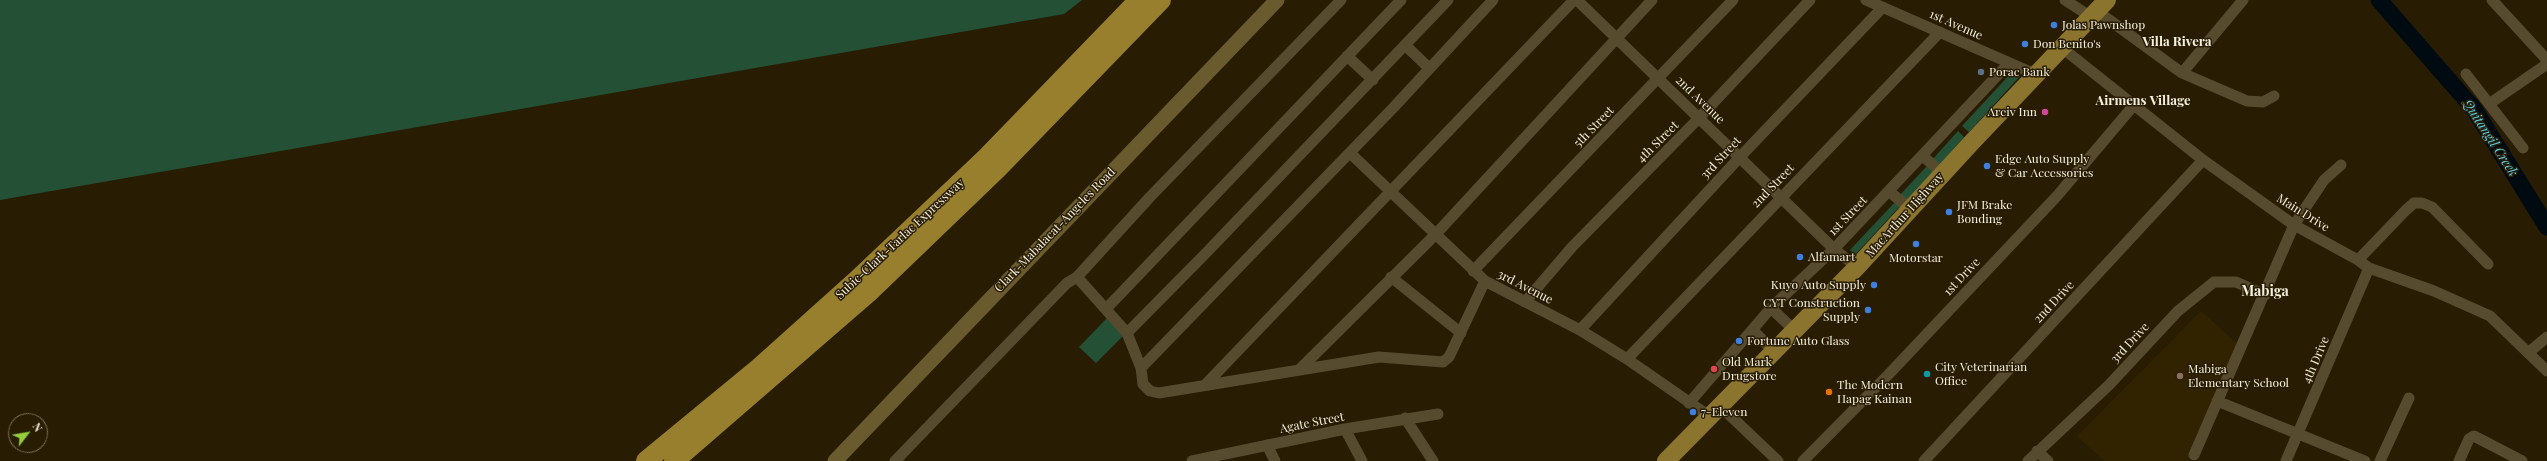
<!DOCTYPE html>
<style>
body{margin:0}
#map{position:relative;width:2547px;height:461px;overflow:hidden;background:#281d03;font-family:"Playfair Display",serif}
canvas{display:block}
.north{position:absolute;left:8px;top:413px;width:40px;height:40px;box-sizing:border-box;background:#281d03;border:1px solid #7a715b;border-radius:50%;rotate:59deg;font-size:11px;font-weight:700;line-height:16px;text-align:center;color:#f6efdf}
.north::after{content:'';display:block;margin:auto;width:14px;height:18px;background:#94cc3c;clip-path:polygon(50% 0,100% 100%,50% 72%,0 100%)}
</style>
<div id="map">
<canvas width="2547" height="461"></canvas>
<div class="north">N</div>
</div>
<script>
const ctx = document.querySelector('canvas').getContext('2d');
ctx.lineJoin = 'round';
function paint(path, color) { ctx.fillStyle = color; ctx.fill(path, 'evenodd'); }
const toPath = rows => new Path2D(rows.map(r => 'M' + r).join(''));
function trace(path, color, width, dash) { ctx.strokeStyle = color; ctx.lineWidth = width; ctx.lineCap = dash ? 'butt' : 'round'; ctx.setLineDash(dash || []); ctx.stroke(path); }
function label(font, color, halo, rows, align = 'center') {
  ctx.font = font + ' "Playfair Display",serif'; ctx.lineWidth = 3; ctx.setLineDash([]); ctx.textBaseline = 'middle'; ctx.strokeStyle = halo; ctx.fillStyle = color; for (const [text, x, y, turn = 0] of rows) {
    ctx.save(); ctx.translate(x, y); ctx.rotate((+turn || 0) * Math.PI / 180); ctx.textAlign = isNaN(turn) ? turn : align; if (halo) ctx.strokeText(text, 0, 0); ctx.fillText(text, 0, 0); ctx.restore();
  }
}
paint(toPath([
 [2201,311,2238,344,2189,461,2104,461,2077,436]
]), '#312300');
paint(toPath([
 [0,0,1082,0,1064,14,0,200],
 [2013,71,2020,76,1969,132,1962,126],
 [1958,131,1964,137,1939,166,1932,160],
 [1927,166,1934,171,1906,202,1899,196],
 [1896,201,1901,205,1855,255,1850,250],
 [1109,316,1126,333,1096,363,1079,347]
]), '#245136');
trace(toPath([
 [2379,0,2474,109,2547,227]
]), '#000a11', 17);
trace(toPath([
 [1577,0,1834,249,1857,267],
 [1866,0,2035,74],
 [2065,0,2091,17],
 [2492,0,2547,60],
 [2097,11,2182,73,2247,101,2263,102,2274,96],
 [1405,45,1429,68],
 [2061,47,2203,160,2294,225,2358,260,2369,268,2434,291,2490,316,2547,371],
 [1347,56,1373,80],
 [2182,73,2243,0],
 [2466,74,2523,148],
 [2489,104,2547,64],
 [1350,153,1485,281,1580,330,1627,359,1709,416],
 [1924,157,1943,174],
 [1890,192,1910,209],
 [2358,260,2406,210,2414,203,2422,203,2432,207,2488,264],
 [1473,271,1733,0],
 [1077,277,1127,333,1141,368],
 [1391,277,1461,333],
 [1485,281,1449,357,1443,362,1379,357,1159,393,1150,391,1143,384,1141,368,1394,107,1493,0],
 [1525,302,1572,247,1699,118,1810,0],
 [1771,308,1794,330],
 [1106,309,1401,0],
 [1580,330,1740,157,1883,7],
 [1753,330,1773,351],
 [1127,333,1207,252,1448,0],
 [2528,353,2547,337],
 [1627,359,1940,32],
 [1300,369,1435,235,1652,0],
 [1206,384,1574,0],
 [2217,401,2365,461],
 [1689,403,1771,308,1834,249,2009,63],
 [1719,405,1778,461],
 [1405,418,1433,461],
 [1345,429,1362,461],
 [1267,445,1275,461],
 [2037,451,2048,461],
 [2194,455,2294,225,2324,180,2341,165],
 [895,461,1067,283,1077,277,1150,197,1341,0],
 [1192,461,1345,429,1438,414],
 [1803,461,1889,374,2057,196,2134,105],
 [1924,461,2203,160],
 [2028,461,2109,385,2178,311,2214,282,2236,282,2265,295],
 [2286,461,2369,268],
 [2380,461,2409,398],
 [2459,461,2469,439,2474,436,2522,461]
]), '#564b2f', 11);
trace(toPath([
 [835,461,1277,0]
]), '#6a5b2f', 15);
trace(toPath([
 [1666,461,1857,267,1973,141,2107,0]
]), '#8a742e', 18);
trace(toPath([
 [646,461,759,368,856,281,987,157,1139,0],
 [674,461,868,293,998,168,1161,0]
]), '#977f2e', 20);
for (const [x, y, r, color] of [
 [2054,25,4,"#3f7fe0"],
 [2025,44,4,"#3f7fe0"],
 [1981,72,4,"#5c6f8a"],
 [2045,112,4,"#d1479c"],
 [1987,166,4,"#3f7fe0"],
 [1949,212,4,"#3f7fe0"],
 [1916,244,4,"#3f7fe0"],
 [1800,257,4,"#3f7fe0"],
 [1874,285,4,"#3f7fe0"],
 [1868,310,4,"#3f7fe0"],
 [1739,341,4,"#3f7fe0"],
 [1714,369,4,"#e0444e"],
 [1927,374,4,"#0f9aa8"],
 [2180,376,4,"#8d6e63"],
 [1829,392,4,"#e8710a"],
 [1693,412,4,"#3f7fe0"]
]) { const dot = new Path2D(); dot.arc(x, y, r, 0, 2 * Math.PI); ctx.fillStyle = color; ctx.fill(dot); trace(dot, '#281d03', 1.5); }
label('12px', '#f6efdf', '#281d03', [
 ["1st Avenue",1956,25,24],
 ["2nd Avenue",1700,100,44],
 ["5th Street",1594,127,-46],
 ["4th Street",1658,142,-45],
 ["3rd Street",1721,158,-47],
 ["2nd Street",1773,186,-46],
 ["Main Drive",2303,213,32],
 ["MacArthur Highway",1905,215,-48],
 ["1st Street",1848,216,-46],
 ["Clark-Mabalacat-Angeles Road",1055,230,-46],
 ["Subic-Clark-Tarlac Expressway",900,239,-43],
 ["1st Drive",1962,277,-47],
 ["3rd Avenue",1525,287,27],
 ["2nd Drive",2054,302,-47],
 ["3rd Drive",2130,343,-47],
 ["4th Drive",2316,360,-67],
 ["Agate Street",1312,423,-11]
]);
label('12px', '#f6efdf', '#281d03', [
 ["Jolas Pawnshop",2062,25],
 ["Don Benito's",2033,44],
 ["Porac Bank",1989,72],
 ["Areiv Inn",2037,112,"right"],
 ["Edge Auto Supply",1995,159],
 ["& Car Accessories",1995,173],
 ["JFM Brake",1957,205],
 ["Bonding",1957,219],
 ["Alfamart",1808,257],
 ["Motorstar",1916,258,"center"],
 ["Kuyo Auto Supply",1866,285,"right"],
 ["CYT Construction",1860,303,"right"],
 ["Supply",1860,317,"right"],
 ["Fortune Auto Glass",1747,341],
 ["Old Mark",1722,362],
 ["Drugstore",1722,376],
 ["City Veterinarian",1935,367],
 ["Office",1935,381],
 ["Mabiga",2188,369],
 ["Elementary School",2188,383],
 ["The Modern",1837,385],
 ["Hapag Kainan",1837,399],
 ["7-Eleven",1701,412]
], 'left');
label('bold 13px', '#f6efdf', '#281d03', [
 ["Villa Rivera",2177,42],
 ["Airmens Village",2143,101]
]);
label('italic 13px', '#55d0f3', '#281d03', [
 ["Quitangil Creek",2490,138,57]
]);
label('bold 14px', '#f6efdf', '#281d03', [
 ["Mabiga",2265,292]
]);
</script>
